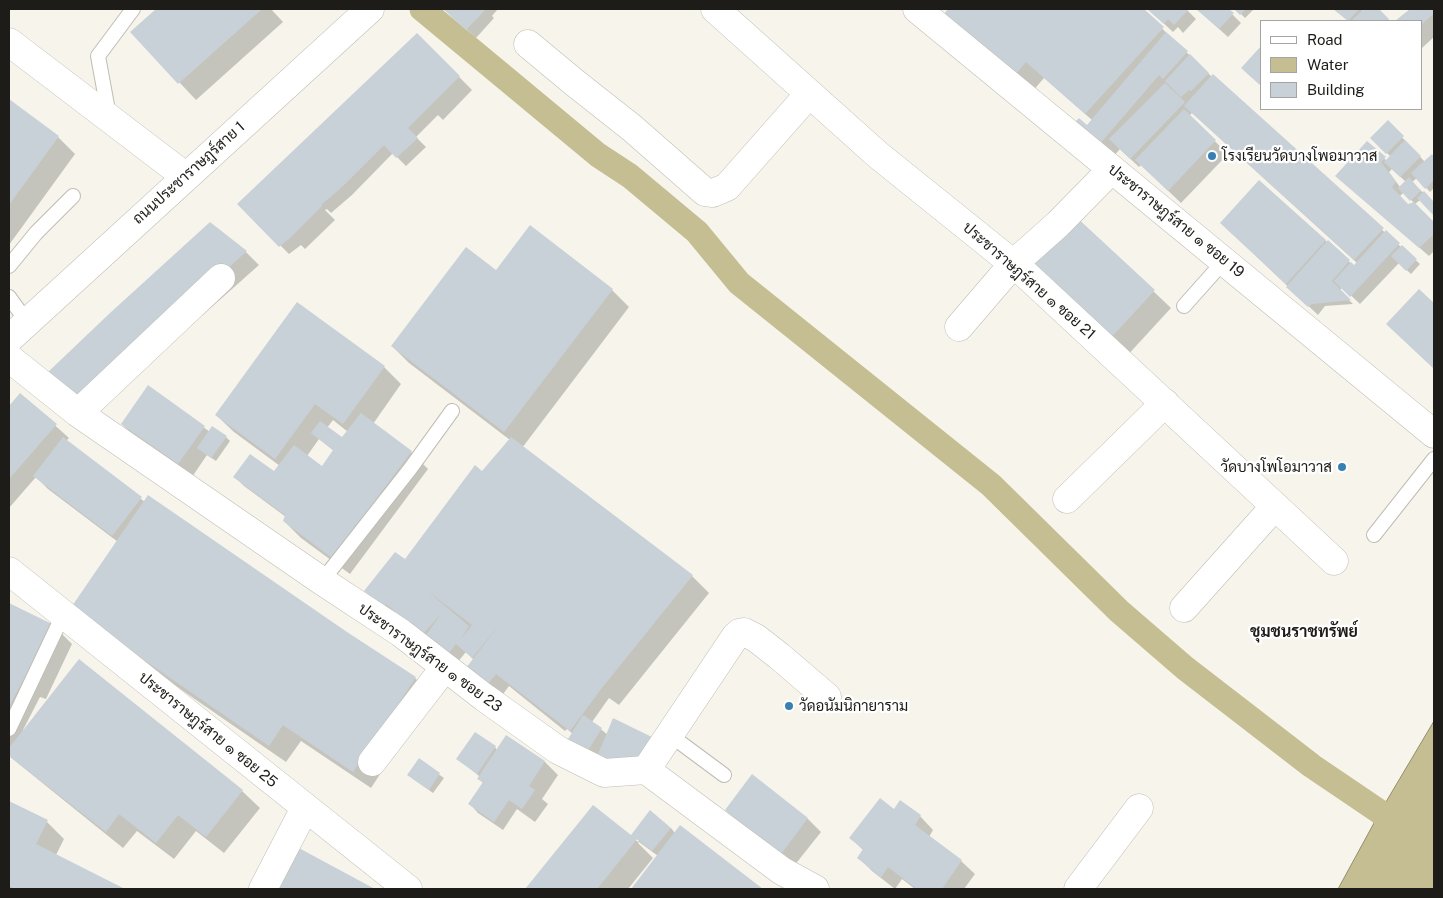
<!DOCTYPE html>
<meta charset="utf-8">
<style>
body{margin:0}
#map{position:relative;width:1443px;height:898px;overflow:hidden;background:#f7f5eb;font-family:"Public Sans",sans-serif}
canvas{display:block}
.frame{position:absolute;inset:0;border:10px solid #1d1c18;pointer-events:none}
.legend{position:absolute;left:1260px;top:20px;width:162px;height:90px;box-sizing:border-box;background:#fff;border:1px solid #a5a4a3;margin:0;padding:6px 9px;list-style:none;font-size:15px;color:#1d1c18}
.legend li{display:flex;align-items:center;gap:10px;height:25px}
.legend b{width:25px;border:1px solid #a5a4a3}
</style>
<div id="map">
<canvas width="1443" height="898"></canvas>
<div class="frame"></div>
<ul class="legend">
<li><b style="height:6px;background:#fff"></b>Road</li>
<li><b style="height:14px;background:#c5be92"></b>Water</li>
<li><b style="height:14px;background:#c8d1d8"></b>Building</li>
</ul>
</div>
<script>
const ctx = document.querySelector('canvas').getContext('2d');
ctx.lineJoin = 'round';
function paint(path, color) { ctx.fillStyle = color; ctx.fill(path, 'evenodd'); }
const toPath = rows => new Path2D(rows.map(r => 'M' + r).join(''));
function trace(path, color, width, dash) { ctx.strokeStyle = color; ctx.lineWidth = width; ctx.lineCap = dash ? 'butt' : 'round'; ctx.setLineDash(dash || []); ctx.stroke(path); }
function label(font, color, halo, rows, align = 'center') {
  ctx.font = font + ' "Public Sans",Sarabun,sans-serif'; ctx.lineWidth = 4.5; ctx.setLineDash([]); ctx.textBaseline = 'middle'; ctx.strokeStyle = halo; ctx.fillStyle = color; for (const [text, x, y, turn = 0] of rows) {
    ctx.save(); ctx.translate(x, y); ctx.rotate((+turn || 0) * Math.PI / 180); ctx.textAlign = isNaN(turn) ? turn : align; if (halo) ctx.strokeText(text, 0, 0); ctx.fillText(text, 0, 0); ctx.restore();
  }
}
const water = toPath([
 [1434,721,1434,889,1338,889,1380,812,1434,721]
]);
paint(water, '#c5be92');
trace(water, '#938d6d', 1);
paint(toPath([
 [158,9,271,9,283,22,196,100,132,32],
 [444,9,498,9,492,16,494,18,476,38],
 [950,9,1142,9,1212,77,1420,264,1411,274,1399,263,1360,304,1342,287,1340,291,1353,304,1325,306,1318,315,1221,223,1259,181,1354,266,1357,263,1192,113,1189,116,1228,154,1181,203,1141,165,1139,167,1120,149,1112,158,1087,126,1092,120,1044,78,1032,92,945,14],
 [1148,9,1186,9,1196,19,1183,33,1178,27,1173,32],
 [1197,9,1227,9,1241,23,1228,37],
 [1236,9,1254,9,1245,18],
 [1335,9,1360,9,1363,11,1365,9,1377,9,1390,21,1348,21],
 [1412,9,1434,9,1434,37,1422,48,1422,21,1396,21],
 [417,34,472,90,443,120,438,115,416,137,426,147,406,166,393,153,352,195,331,213,327,209,325,210,335,220,305,249,301,245,289,254,239,204],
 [9,101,58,137,75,154,9,245],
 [1388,122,1425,162,1432,156,1434,158,1434,188,1430,192,1417,178,1412,182,1434,203,1434,214,1420,200,1415,204,1434,224,1434,251,1429,256,1346,184,1367,143,1387,161,1391,157,1372,138],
 [1392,169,1406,182,1400,187,1389,172],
 [1404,192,1414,203,1408,205,1399,197],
 [1073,215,1171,308,1125,358,1044,281],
 [246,252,259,265,177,338,173,334,111,314],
 [496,271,612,290,629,307,522,448,692,576,709,593,619,705,609,698,592,722,608,735,596,760,573,734,567,729,565,731,509,686,501,697,481,682,474,660,466,652,456,664,396,612,394,615,374,599,405,561,510,440,409,363,392,346],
 [1419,291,1434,305,1434,368,1401,337],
 [384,367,401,384,373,424,411,452,428,469,350,574,301,538,284,521,286,517,244,486,235,477,274,473,280,466,234,432,216,415],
 [333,420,348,432,343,439,327,428],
 [319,439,334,451,322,468,307,456],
 [148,387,210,432,226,437,230,441,216,461,207,455,192,477,135,437,122,424],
 [20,394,69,438,66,441,145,502,415,678,432,695,371,788,301,741,286,762,89,626,118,542,48,489,36,477,9,508,9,408],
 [9,605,55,627,72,644,46,699,40,697,23,730,242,791,260,808,224,853,196,831,174,859,137,831,123,848,9,756],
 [507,736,545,762,558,775,542,799,548,804,535,822,517,809,503,830,478,813,470,804,484,784,478,778,479,776,458,759,495,747,497,750],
 [419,760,444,778,433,793,413,779],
 [9,802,47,822,64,839,56,855,123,889,9,889],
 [900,802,920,816,933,830,929,837,961,861,975,874,964,889,915,889,902,879,895,889,872,871,859,858,864,851,851,838,894,810],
 [594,806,638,842,639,841,633,835,671,828,675,833,680,827,761,889,633,889,658,856,639,842,638,843,653,858,628,889,527,889],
 [726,810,808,819,821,832,794,866,739,823],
 [297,848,372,889,275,889]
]), '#0003');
trace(toPath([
 [422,9,598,155,630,176,697,232,739,283,991,485,1119,611,1185,668,1312,766,1380,812,1434,862]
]), '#c5be92', 25);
paint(toPath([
 [156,9,262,9,178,84,130,32],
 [443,9,486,9,466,30],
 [948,9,1144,9,1164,27,1085,114,1026,62,1014,76,944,14],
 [1147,9,1189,9,1174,25,1168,19,1164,24],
 [1196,9,1229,9,1234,13,1219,29],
 [1234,9,1246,9,1240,15],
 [1333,9,1359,9,1348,21],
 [1364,9,1379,9,1389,19,1387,21,1351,21],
 [1410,9,1434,9,1434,13,1422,24,1422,21,1395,21],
 [1166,32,1188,51,1163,79,1159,75,1098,146,1073,124,1079,118,1087,125],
 [417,33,460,76,408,128,418,138,396,158,384,145,343,186,321,205,322,206,291,237,279,247,237,204],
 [1262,45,1262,87,1241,68],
 [1190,54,1209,73,1191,91,1189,90,1181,97,1165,81],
 [1213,74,1384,228,1354,260,1184,106],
 [1165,83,1185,102,1130,159,1109,139],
 [9,99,59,136,9,205],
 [1184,109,1216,140,1168,191,1135,160],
 [1388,120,1404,136,1386,154,1370,138],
 [1405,140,1421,156,1400,177,1384,162],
 [1367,141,1386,157,1381,162,1396,182,1392,187,1408,204,1414,202,1434,222,1434,234,1419,248,1335,176],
 [1432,154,1434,157,1434,180,1425,189,1411,173],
 [1409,177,1421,191,1410,201,1398,188],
 [1259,180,1326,240,1286,284,1220,223],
 [1424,191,1434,202,1434,216,1417,198],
 [1073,214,1155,290,1107,342,1025,264],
 [210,222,247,251,82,399,48,372,110,313],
 [530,225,613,289,504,432,391,346,466,247,496,270],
 [1386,230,1400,243,1350,297,1334,281,1351,262,1354,265],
 [1328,240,1350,260,1332,281,1351,300,1312,304,1308,307,1286,287],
 [1402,245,1417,259,1406,271,1391,256],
 [1419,289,1434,303,1434,369,1386,324],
 [297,302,385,366,343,424,315,404,275,459,215,415],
 [148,385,205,426,178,464,121,424],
 [20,393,57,424,9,479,9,406],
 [361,413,412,451,332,558,283,521,285,515,233,477,250,454,274,471,294,445,322,466,333,450,311,433,320,421,342,437],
 [212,426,227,436,211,458,197,448],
 [63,437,142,497,112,536,33,476],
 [511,437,693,575,601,689,570,731,496,674,487,685,466,668,502,621,472,658,456,644,446,656,423,639,442,613,423,634,386,604,384,607,364,591,395,552,405,559,475,465,482,471],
 [425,589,472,625,459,641,469,626],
 [148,495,347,632,416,677,353,772,283,725,269,746,70,609],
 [9,603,56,626,29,683,23,680,9,707],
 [79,659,243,790,206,837,178,815,156,843,119,814,106,832,9,756,9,748],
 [583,715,602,728,587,752,568,739],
 [613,718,656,739,640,765,609,764,597,757],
 [475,732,496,746,477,774,456,759],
 [506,735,545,761,529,786,535,790,522,809,509,800,494,822,468,804,483,782,477,779],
 [419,758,440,773,429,790,407,775],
 [752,774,808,818,781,854,725,810],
 [880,798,894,809,900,800,921,815,915,825,962,860,942,889,917,889,888,867,881,877,857,858,863,849,849,838],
 [9,801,48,820,36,844,125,889,16,889,9,886],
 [593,805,631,835,650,810,671,828,652,851,637,839,597,889,525,889],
 [680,825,763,889,631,889],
 [297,847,375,889,274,889]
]), '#c8d1d8');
const service = toPath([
 [109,116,98,56,133,9],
 [9,266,36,233,73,196],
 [9,297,27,322],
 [1184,306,1224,261],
 [1374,535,1434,459],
 [322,581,410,469,452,411],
 [9,729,63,615],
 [670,735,724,775]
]);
const minor = toPath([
 [715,9,878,155,1021,270,1334,561],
 [917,9,1434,434],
 [528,44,575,83,632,128,705,192,713,193,727,187,809,94],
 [959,327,1013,264,1058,224,1112,169],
 [9,358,78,413,322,581,401,633,485,698,558,750,604,773,646,770,782,871,815,889],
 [78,413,221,278],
 [1067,499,1165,403],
 [9,571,408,889],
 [1184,608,1275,506],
 [372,762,445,667],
 [646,770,735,637,739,633,744,632,756,638,779,656,827,697],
 [263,889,305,808],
 [1078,889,1139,808]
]);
const tertiary = toPath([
 [9,42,185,176]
]);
const secondary = toPath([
 [9,339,370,9]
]);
trace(service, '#bfbdb4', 16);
trace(minor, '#bfbdb4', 29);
trace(tertiary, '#bfbdb4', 29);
trace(secondary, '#bfbdb4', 29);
trace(service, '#fff', 14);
trace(minor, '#fff', 28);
trace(tertiary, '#fff', 28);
trace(secondary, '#fff', 28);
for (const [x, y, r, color] of [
 [1212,156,5,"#3780b4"],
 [1342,467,5,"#3780b4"],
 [789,706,5,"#3780b4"]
]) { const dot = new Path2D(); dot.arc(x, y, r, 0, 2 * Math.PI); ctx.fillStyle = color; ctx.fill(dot); trace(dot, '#fff', 2); }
label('15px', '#1d1c18', '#fff', [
 ["โรงเรียนวัดบางโพอมาวาส",1222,156],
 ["วัดบางโพโอมาวาส",1332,467,"right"],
 ["วัดอนัมนิกายาราม",799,706]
], 'left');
label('15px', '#1d1c18', '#fff', [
 ["ถนนประชาราษฎร์สาย 1",189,173,-42],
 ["ประชาราษฎร์สาย ๑ ซอย 19",1176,221,39],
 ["ประชาราษฎร์สาย ๑ ซอย 21",1029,281,41],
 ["ประชาราษฎร์สาย ๑ ซอย 23",430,658,36],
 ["ประชาราษฎร์สาย ๑ ซอย 25",208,730,39]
]);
label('bold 16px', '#1d1c18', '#fff', [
 ["ชุมชนราชทรัพย์",1304,632]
]);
</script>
